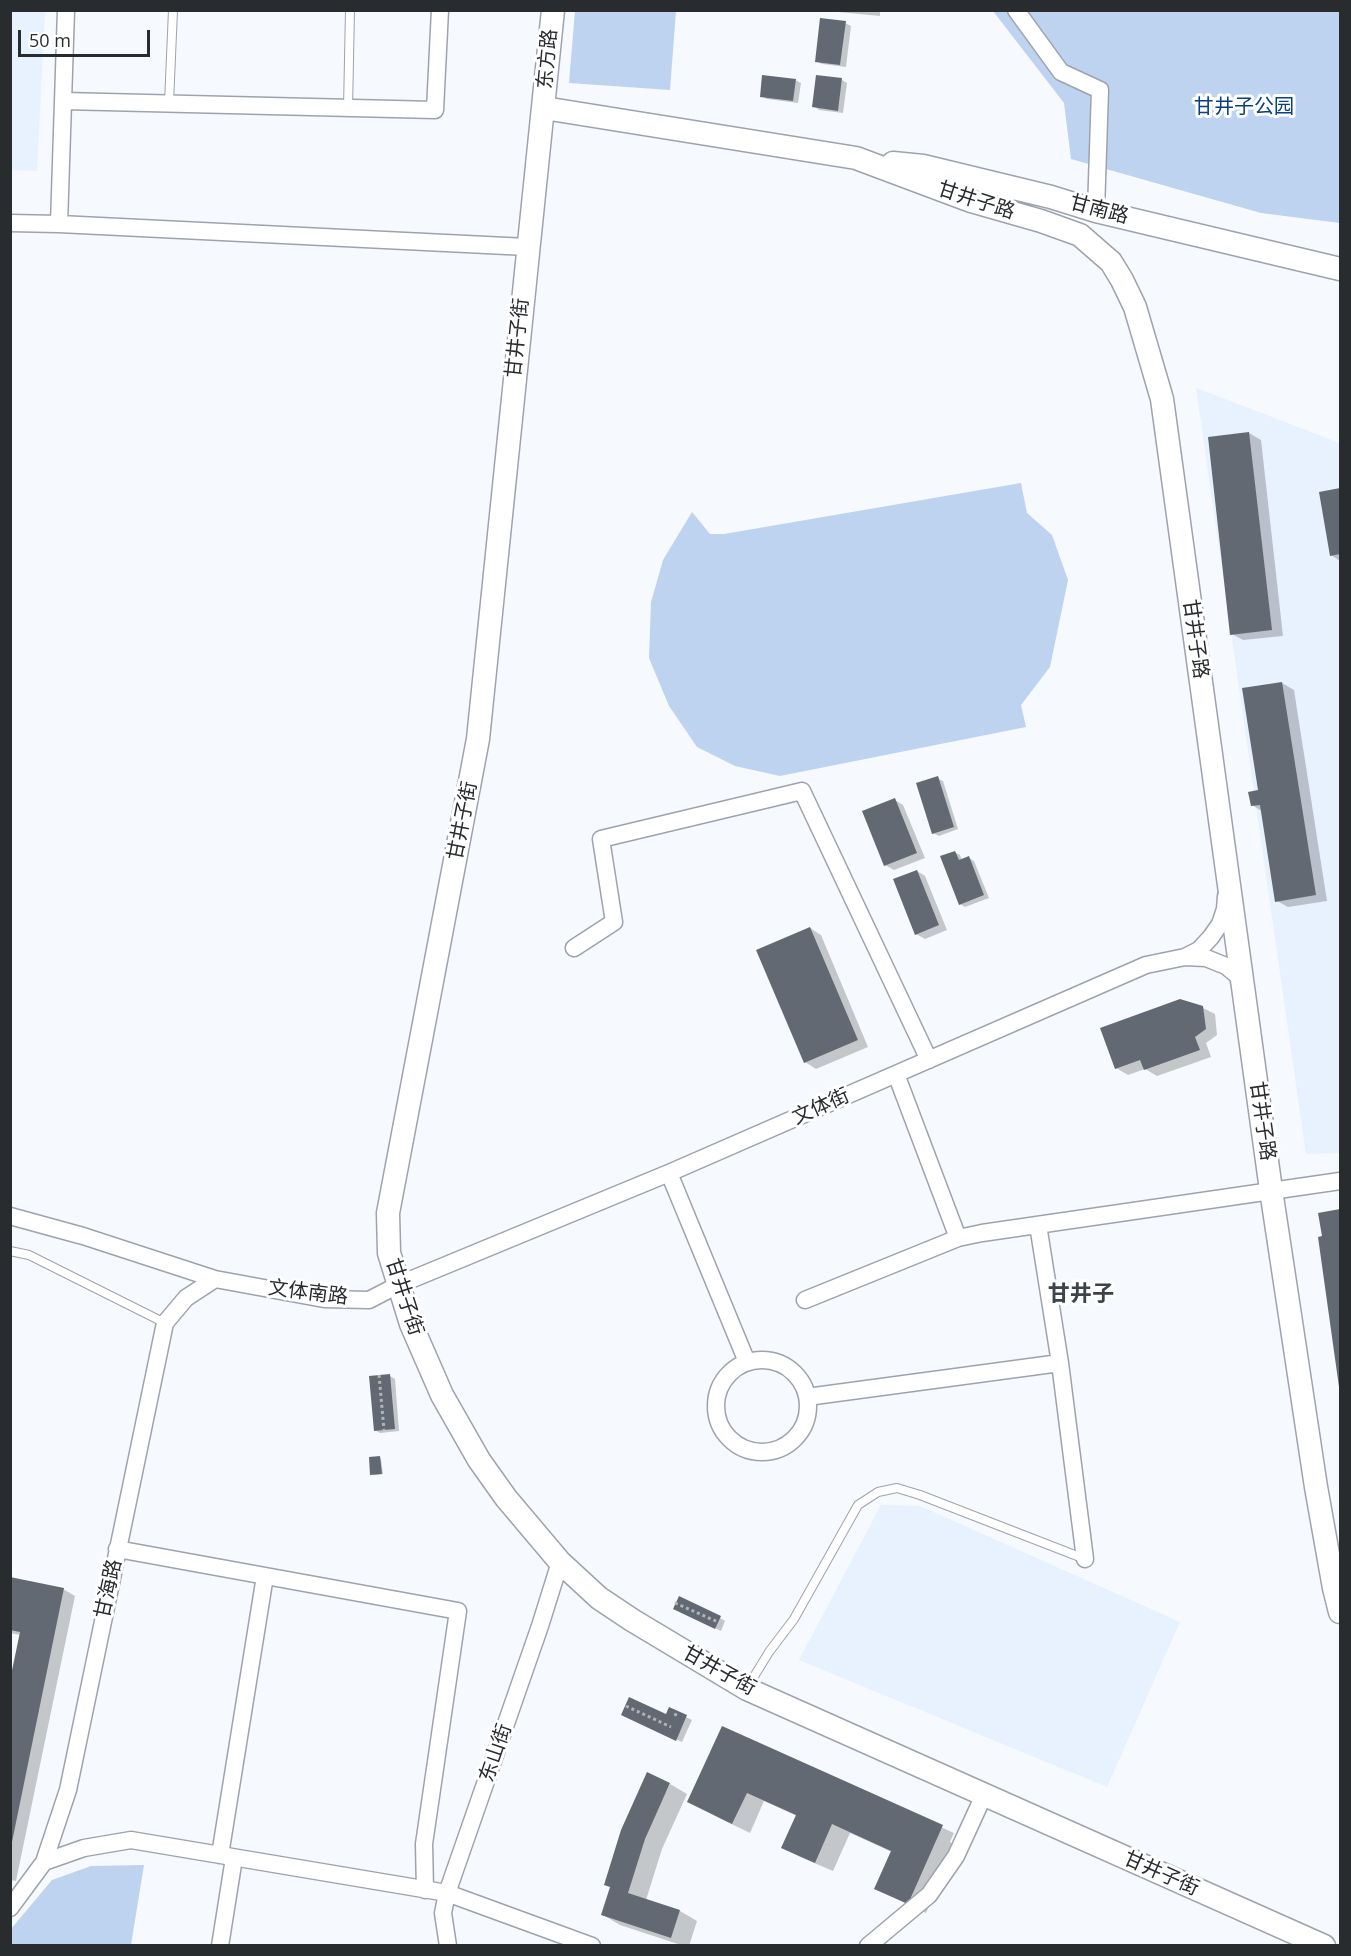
<!DOCTYPE html>
<meta charset="utf-8">
<style>
body{margin:0}
#map{position:relative;width:1351px;height:1956px;overflow:hidden;background:#f6f9fd;font-family:"Open Sans",sans-serif}
canvas{display:block}
.frame{position:absolute;inset:0;border:12px solid #292c2f;pointer-events:none}
.scale{position:absolute;left:18px;top:30px;width:132px;height:27px;box-sizing:border-box;border:3px solid #292c2f;border-top:0;padding-left:8px;font-size:18px;line-height:21px;white-space:nowrap;color:#292c2f;-webkit-text-stroke:4px #fff;paint-order:stroke}
</style>
<div id="map">
<canvas width="1351" height="1956"></canvas>
<div class="frame"></div>
<div class="scale">50 m</div>
</div>
<script>
const ctx = document.querySelector('canvas').getContext('2d');
ctx.lineJoin = 'round';
function paint(path, color) { ctx.fillStyle = color; ctx.fill(path, 'evenodd'); }
const toPath = rows => new Path2D(rows.map(r => 'M' + r).join(''));
function trace(path, color, width, dash) { ctx.strokeStyle = color; ctx.lineWidth = width; ctx.lineCap = dash ? 'butt' : 'round'; ctx.setLineDash(dash || []); ctx.stroke(path); }
function label(font, color, halo, rows, align = 'center') {
  ctx.font = font + ' "Open Sans","Noto Sans SC",sans-serif'; ctx.lineWidth = 6; ctx.setLineDash([]); ctx.textBaseline = 'middle'; ctx.strokeStyle = halo; ctx.fillStyle = color; for (const [text, x, y, turn = 0] of rows) {
    ctx.save(); ctx.translate(x, y); ctx.rotate((+turn || 0) * Math.PI / 180); ctx.textAlign = isNaN(turn) ? turn : align; if (halo) ctx.strokeText(text, 0, 0); ctx.fillText(text, 0, 0); ctx.restore();
  }
}
paint(toPath([
 [11,10,45,11,37,171,11,170],
 [1196,388,1340,443,1340,1153,1306,1154],
 [881,1505,920,1506,1180,1622,1107,1787,799,1660]
]), '#e8f1fe');
paint(toPath([
 [575,11,676,11,670,90,569,83],
 [993,11,1340,11,1340,223,1261,213,1071,159,1064,103],
 [1021,483,1027,513,1052,535,1068,580,1050,667,1021,705,1026,727,780,776,735,766,697,747,669,706,649,658,651,602,663,560,692,512,710,534,724,534],
 [144,1865,131,1945,11,1945,11,1929,52,1880,91,1866]
]), '#bdd3f0');
paint(toPath([
 [817,10,880,10,880,16],
 [845,23,851,26,846,67,822,64,816,61],
 [818,76,842,80,847,83,843,113,819,110,814,106],
 [795,80,801,83,798,103,767,99,762,96],
 [1249,433,1261,440,1283,636,1243,640,1232,634],
 [1340,490,1340,561,1331,555],
 [1282,683,1294,690,1327,901,1288,907,1277,901,1263,812,1252,805,1260,791],
 [937,778,943,781,958,829,939,836,933,833],
 [895,800,903,805,925,858,894,870,885,865],
 [955,852,960,855,962,860,969,858,974,861,989,898,965,907,960,904],
 [917,871,925,876,947,930,925,939,916,934],
 [810,928,821,935,868,1047,816,1069,805,1062],
 [1203,1008,1215,1014,1217,1035,1206,1043,1211,1057,1157,1076,1145,1069,1128,1075,1116,1068],
 [1340,1211,1340,1385,1319,1238,1325,1237,1320,1214],
 [390,1376,395,1379,399,1431,380,1433,375,1430],
 [379,1457,381,1459,383,1474,374,1475,372,1474],
 [10,1578,63,1589,75,1596,16,1881,10,1880,10,1688,21,1635,10,1633],
 [680,1611,720,1618,725,1621,721,1631],
 [670,1709,692,1720,682,1742,628,1718,667,1716],
 [722,1728,954,1833,950,1842,956,1846,926,1913,876,1889,892,1852,850,1833,833,1871,800,1857,783,1848,797,1816,764,1801,750,1833,719,1818,689,1801],
 [670,1784,687,1794,662,1849,646,1900,680,1911,697,1921,689,1946,684,1946,620,1925,603,1915]
]), '#0003');
paint(toPath([
 [820,18,846,21,840,65,815,62],
 [762,75,796,79,793,101,760,97],
 [816,75,842,78,838,111,812,107],
 [1249,432,1272,630,1230,635,1208,437],
 [1340,488,1340,554,1330,556,1319,492],
 [1282,682,1316,895,1275,902,1260,805,1251,806,1248,792,1258,790,1242,688],
 [938,776,954,827,932,834,916,783],
 [895,798,917,853,884,866,862,811],
 [955,851,959,860,969,856,984,895,959,905,940,856],
 [917,870,939,925,915,935,893,879],
 [810,927,858,1040,804,1063,756,950],
 [1180,999,1203,1006,1206,1029,1195,1037,1200,1050,1144,1070,1140,1060,1115,1069,1100,1028],
 [1340,1209,1340,1387,1339,1387,1318,1237,1322,1236,1318,1213],
 [390,1374,395,1429,374,1431,369,1376],
 [380,1456,382,1474,370,1475,369,1457],
 [10,1577,64,1588,12,1842,10,1680,20,1632,10,1630],
 [679,1596,721,1616,715,1629,673,1609],
 [629,1697,666,1714,669,1707,687,1715,676,1741,621,1715],
 [722,1726,943,1825,908,1904,874,1889,891,1851,832,1824,815,1863,781,1848,796,1815,747,1793,732,1824,687,1802],
 [647,1772,670,1783,645,1839,628,1893,680,1910,671,1938,601,1915,610,1887,604,1885,621,1830]
]), '#636972');
const lane = toPath([
 [169,103,173,10],
 [348,108,350,10],
 [10,1251,29,1255,165,1323],
 [747,1688,769,1652,794,1619,858,1505,878,1492,897,1488,920,1495,1085,1559]
]);
const street = toPath([
 [66,10,59,224,527,247],
 [1016,10,1061,72,1100,90,1096,211],
 [64,101,435,110,440,10],
 [10,223,59,224],
 [574,948,614,922,601,839,802,791,929,1060],
 [1185,957,1199,950,1211,937,1220,924,1225,909,1226,896],
 [896,1074,958,1238],
 [669,1173,747,1362],
 [10,1216,83,1236,215,1279,324,1299,369,1300,398,1285,669,1173,1146,965,1185,957,1206,958,1226,966,1243,980],
 [1038,1225,1060,1363,1085,1559],
 [805,1300,958,1238,982,1233,1340,1181],
 '716 1406a46 46 0 1 1 92 0a46 46 0 1 1-92 0Z',
 [807,1397,1060,1363],
 [117,1549,458,1611,424,1844,425,1890],
 [220,1855,265,1576],
 [44,1862,84,1848,131,1840,447,1893,592,1946],
 [10,1908,44,1862,68,1790,165,1323,186,1298,215,1279],
 [220,1946,234,1858],
 [448,1946,443,1913,447,1893,540,1626,560,1562],
 [868,1946,929,1895,956,1856,984,1795]
]);
const secondary = toPath([
 [553,10,478,739,388,1213,389,1253,411,1324,442,1395,479,1460,506,1498,560,1562,599,1598,632,1620,747,1689,1324,1946],
 [544,108,856,158,971,201,1041,221,1080,235,1111,262,1122,280,1135,307,1162,399,1271,1190,1316,1487,1334,1588,1340,1612],
 [893,163,923,166,1051,197,1096,211,1340,269]
]);
trace(lane, '#9da3ad', 10);
trace(street, '#9da3ad', 19);
trace(secondary, '#9da3ad', 25);
trace(toPath([
 [379,1375,384,1430],
 [675,1603,718,1622],
 [626,1706,671,1727],
 [675,1716,677,1711]
]), '#b0b3b7', 3, [3, 3]);
trace(lane, '#fff', 8);
trace(street, '#fff', 16);
trace(secondary, '#fff', 22);
label('20px', '#292c2f', '#fff', [
 ["东方路",548,59,-85],
 ["甘井子路",976,201,18],
 ["甘南路",1099,210,15],
 ["甘井子街",518,338,-84],
 ["甘井子路",1195,639,82],
 ["甘井子街",463,821,-79],
 ["文体街",821,1107,-24],
 ["甘井子路",1262,1121,82],
 ["文体南路",308,1293,7],
 ["甘井子街",404,1297,72],
 ["甘海路",109,1589,-78],
 ["甘井子街",719,1671,29],
 ["东山街",496,1753,-71],
 ["甘井子街",1161,1874,24]
]);
label('20px', '#084081', '#fff', [
 ["甘井子公园",1244,107]
]);
label('bold 22px', '#3d434b', '#fff', [
 ["甘井子",1081,1295]
]);
</script>
